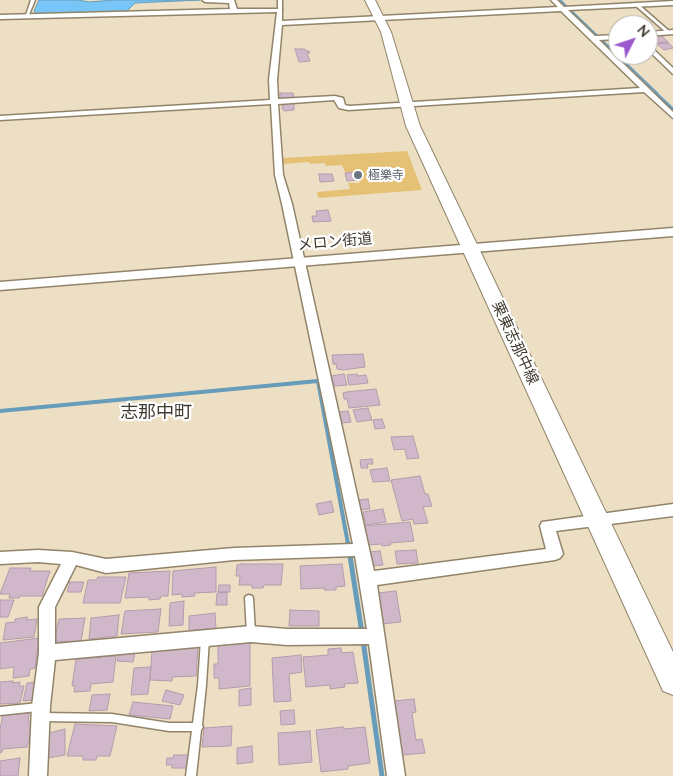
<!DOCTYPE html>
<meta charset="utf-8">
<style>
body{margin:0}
#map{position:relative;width:673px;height:776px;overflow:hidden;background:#eddfc3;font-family:Mulish,sans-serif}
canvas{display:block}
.north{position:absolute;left:608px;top:15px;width:50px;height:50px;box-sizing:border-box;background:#fff;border:1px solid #b3b1ac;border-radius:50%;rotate:49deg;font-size:14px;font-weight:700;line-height:20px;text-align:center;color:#403b30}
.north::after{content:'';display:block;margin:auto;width:18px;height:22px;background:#9b59ce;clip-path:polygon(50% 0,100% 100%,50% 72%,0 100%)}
</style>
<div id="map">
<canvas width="673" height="776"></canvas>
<div class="north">N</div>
</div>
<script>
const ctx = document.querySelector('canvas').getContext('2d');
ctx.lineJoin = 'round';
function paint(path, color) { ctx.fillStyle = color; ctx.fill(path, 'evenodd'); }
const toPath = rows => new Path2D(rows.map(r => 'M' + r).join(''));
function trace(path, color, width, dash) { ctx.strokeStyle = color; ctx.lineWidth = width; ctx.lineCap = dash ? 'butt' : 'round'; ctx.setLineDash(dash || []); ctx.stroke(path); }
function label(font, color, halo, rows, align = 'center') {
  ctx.font = font + ' Mulish,"Noto Sans JP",sans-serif'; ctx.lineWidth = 4.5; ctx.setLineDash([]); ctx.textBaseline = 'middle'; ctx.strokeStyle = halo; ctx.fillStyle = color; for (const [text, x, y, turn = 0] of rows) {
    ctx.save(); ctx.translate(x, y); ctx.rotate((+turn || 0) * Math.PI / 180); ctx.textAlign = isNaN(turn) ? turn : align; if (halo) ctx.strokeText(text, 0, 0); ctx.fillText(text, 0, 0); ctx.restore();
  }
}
paint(toPath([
 [407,151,422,190,318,198,317,192,350,189,348,183,360,183,356,172,345,172,342,165,326,166,325,163,310,164,309,162,283,164,283,158]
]), '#e5c176');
const water = toPath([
 [39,0,78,0,89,2,114,0,200,0,135,3,127,11,121,12,43,14,37,14,34,11,39,0]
]);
paint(water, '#78c6f7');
trace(water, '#679cbb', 1);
trace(toPath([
 [560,0,658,94]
]), '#679cbb', 2);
trace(toPath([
 [656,93,673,109]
]), '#679cbb', 2.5);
trace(toPath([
 [0,411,318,381,348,544]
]), '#679cbb', 4);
trace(toPath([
 [348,543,362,633],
 [363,640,382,776]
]), '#679cbb', 5);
const building = toPath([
 [654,35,661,35,668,42,658,43,652,38,656,36,654,35],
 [665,43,669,43,673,48,664,50,657,44,665,43],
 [295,49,305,49,306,51,309,51,310,53,307,53,310,61,299,62,295,49],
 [280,93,293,93,294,99,280,98,280,93],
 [294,101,294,110,284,111,282,109,283,103,294,101],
 [355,172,357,180,347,181,345,173,355,172],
 [319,174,332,174,334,181,320,182,319,174],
 [328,210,331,221,313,222,312,216,317,216,316,211,328,210],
 [363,354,365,367,343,370,337,369,336,364,333,364,332,355,363,354],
 [344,374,347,385,334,386,331,376,344,374],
 [357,374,357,376,366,375,368,383,349,385,347,375,357,374],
 [376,389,380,405,349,408,347,399,344,399,343,393,346,392,376,389],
 [368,408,372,420,357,422,353,410,368,408],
 [348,411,351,422,342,423,339,412,348,411],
 [382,419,385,428,375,429,373,420,382,419],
 [413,436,419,458,407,459,405,449,394,450,391,437,413,436],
 [372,459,373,464,367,464,368,468,361,468,360,460,372,459],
 [387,468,390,481,373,482,370,470,387,468],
 [420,476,425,494,428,494,432,506,423,507,428,523,414,524,413,519,402,521,391,480,420,476],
 [368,499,370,509,359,510,358,500,368,499],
 [331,501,334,512,319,515,316,504,331,501],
 [383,509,386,522,366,525,363,512,383,509],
 [410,522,414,541,390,543,391,545,382,546,382,544,366,545,363,526,410,522],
 [416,550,418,563,397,564,395,551,416,550],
 [380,551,383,565,372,566,369,552,380,551],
 [242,564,283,564,281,585,264,585,263,588,252,588,252,585,239,585,240,576,236,576,237,565,242,564],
 [342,564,345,586,336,587,336,590,324,590,324,588,301,589,300,566,342,564],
 [216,567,216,592,194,593,195,596,182,597,182,594,172,595,173,571,216,567],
 [10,568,31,568,30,571,50,571,42,596,20,596,19,598,9,598,10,594,0,594,10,568],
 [170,571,168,596,161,596,160,599,149,600,149,597,125,598,129,573,170,571],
 [98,577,126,577,120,603,83,603,88,580,96,580,98,577],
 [70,582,84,582,81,592,67,592,70,582],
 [219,585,230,585,230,592,218,592,219,585],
 [396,591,401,622,382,624,377,593,396,591],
 [227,592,227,605,216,605,217,593,227,592],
 [0,600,14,600,8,617,0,617,0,600],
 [184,601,183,625,169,626,170,603,184,601],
 [161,609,158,632,121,634,125,611,161,609],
 [290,610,319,611,319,626,289,626,290,610],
 [215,613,216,628,189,631,189,616,215,613],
 [119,615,117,636,89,639,91,618,119,615],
 [27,617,27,620,37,619,34,637,3,640,6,623,15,622,15,619,27,617],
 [85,618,81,641,54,642,59,619,85,618],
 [39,638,35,668,30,669,29,676,13,678,14,667,0,669,0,643,39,638],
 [250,642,250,686,219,689,219,678,214,678,214,664,218,664,218,644,250,642],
 [198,647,196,676,172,677,172,681,150,680,152,650,198,647],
 [341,648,342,653,353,652,358,683,344,684,345,687,330,689,330,685,306,687,303,657,328,655,328,649,341,648],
 [119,653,135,653,133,662,117,661,119,653],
 [301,655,302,672,289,674,291,701,274,702,272,658,301,655],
 [116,656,113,682,91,684,90,691,74,692,75,686,72,686,76,659,116,656],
 [151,667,148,694,131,695,134,668,151,667],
 [13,681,12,683,20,682,19,686,24,686,20,703,0,704,0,682,13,681],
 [37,682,33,700,23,701,27,683,37,682],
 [251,688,251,705,239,706,239,690,251,688],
 [166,690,184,695,180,705,162,701,166,690],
 [110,694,107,710,89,711,92,695,110,694],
 [414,699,416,712,412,713,416,740,422,739,425,753,402,755,394,701,414,699],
 [133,702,173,706,170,719,129,715,133,702],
 [294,710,295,724,281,725,280,711,294,710],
 [29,712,28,722,33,722,27,747,3,749,2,752,0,753,0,729,3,714,29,712],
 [75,724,117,726,110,756,97,756,96,760,83,760,83,756,67,756,75,724],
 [232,726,231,746,202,747,204,728,232,726],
 [343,727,344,729,365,727,370,763,348,766,348,769,321,772,316,730,343,727],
 [65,729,65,755,48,758,49,733,65,729],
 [310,731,312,762,279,765,278,733,310,731],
 [252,746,253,762,237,764,237,748,252,746],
 [174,755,190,755,188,768,172,768,172,765,166,765,167,758,173,758,174,755],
 [20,758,18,776,0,776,0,761,20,758]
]);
paint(building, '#d1b7ca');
trace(building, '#b49bae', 1);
const service = toPath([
 [31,0,35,0,28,17,25,18,31,0],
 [278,0,282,0,282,10,280,11,278,10,278,0],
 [636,4,638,4,669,31,669,33,667,33,636,6,636,4],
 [249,595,252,596,253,598,255,633,254,636,251,637,248,636,247,633,245,598,246,596,249,595],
 [205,635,208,636,209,639,206,685,202,725,203,727,201,730,196,776,186,776,192,731,169,731,112,722,42,721,39,720,38,717,39,714,42,713,112,714,169,723,193,723,198,685,201,639,202,636,205,635],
 [38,703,41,704,42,707,41,710,38,711,0,715,0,707,38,703]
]);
const minor = toPath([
 [202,0,234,0,237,9,282,9,282,21,558,7,551,0,557,0,564,7,673,1,673,5,568,10,595,36,618,35,618,39,599,40,673,112,673,118,644,92,348,110,339,108,334,100,278,104,283,175,292,204,374,571,546,549,540,526,542,522,673,504,673,516,556,531,563,554,560,558,555,560,377,585,405,776,387,776,369,644,287,645,251,642,55,660,50,706,47,776,29,776,32,706,39,653,39,607,61,564,38,562,0,564,0,552,38,550,72,552,106,559,234,548,353,544,282,204,275,175,271,104,0,120,0,116,270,100,269,80,277,12,0,19,0,15,230,9,229,3,205,2,202,0],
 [561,11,640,88,349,106,345,105,343,98,335,96,278,99,277,80,282,25,561,11],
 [355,556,367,629,287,629,251,626,55,644,55,607,76,565,106,573,234,560,355,556],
 [673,30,673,34,648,36,648,32,673,30],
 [648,44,673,68,673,74,648,50,648,44]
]);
const tertiary = toPath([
 [673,228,673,236,0,290,0,282,673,228]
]);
const primary = toPath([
 [365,0,375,0,391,32,420,126,673,652,673,695,663,691,406,126,381,32,365,0]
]);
trace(service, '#91846a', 3);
trace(minor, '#91846a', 3);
trace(tertiary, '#91846a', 3);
trace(primary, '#91846a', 2);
paint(service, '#fff');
paint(minor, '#fff');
paint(tertiary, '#fff');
paint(primary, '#fff');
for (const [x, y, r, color] of [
 [358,175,5,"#6b7280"]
]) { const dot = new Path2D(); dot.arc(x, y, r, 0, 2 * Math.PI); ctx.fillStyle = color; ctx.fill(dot); trace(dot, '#fff', 2); }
label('12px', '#5b616d', '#fff', [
 ["極樂寺",368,175]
], 'left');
label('15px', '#403b30', '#fff', [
 ["メロン街道",335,242,-5],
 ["栗東志那中線",515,343,65]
]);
label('18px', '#403b30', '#fff', [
 ["志那中町",156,413]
]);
</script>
